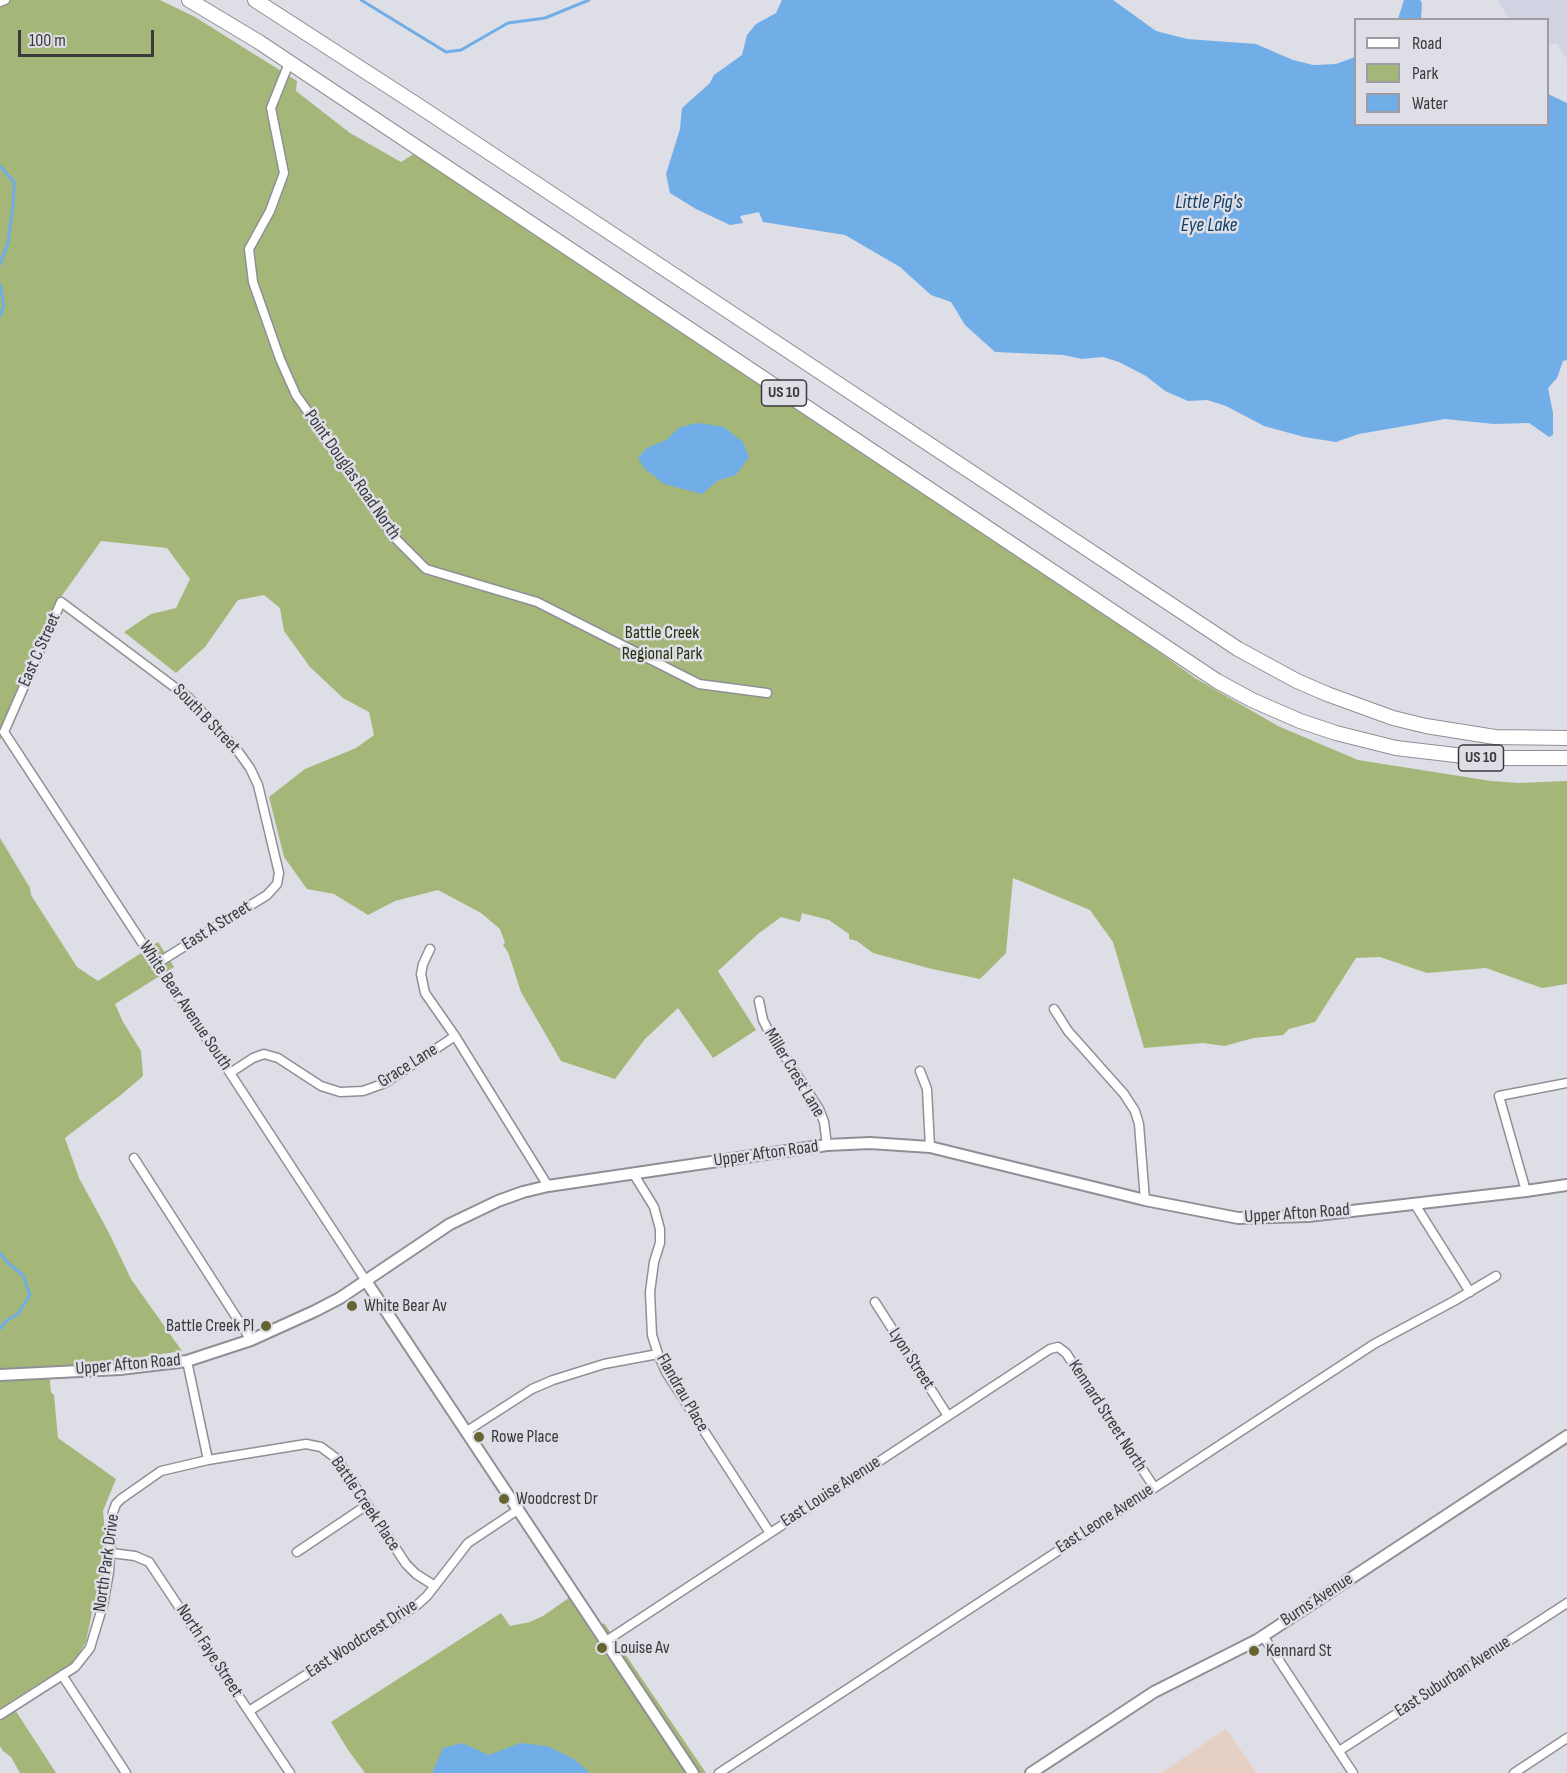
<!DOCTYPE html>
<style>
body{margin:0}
#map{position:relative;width:1567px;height:1773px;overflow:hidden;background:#dedee6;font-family:"Sofia Sans Condensed",sans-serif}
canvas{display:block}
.legend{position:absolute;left:1354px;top:18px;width:195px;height:108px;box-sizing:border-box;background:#dedee6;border:2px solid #9c9ca2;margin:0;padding:8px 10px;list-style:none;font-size:18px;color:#3a3a3d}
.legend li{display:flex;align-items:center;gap:12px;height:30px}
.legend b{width:30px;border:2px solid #9c9ca2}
.scale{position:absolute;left:18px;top:30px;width:136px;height:27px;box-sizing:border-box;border:3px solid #3a3a3d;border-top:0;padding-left:8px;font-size:18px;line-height:21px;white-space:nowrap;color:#3a3a3d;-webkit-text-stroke:4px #dedee6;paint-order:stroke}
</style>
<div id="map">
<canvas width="1567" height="1773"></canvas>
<ul class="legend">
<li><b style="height:8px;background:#fff"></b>Road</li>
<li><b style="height:16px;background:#a4b779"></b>Park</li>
<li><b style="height:16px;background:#71aee8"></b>Water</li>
</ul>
<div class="scale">100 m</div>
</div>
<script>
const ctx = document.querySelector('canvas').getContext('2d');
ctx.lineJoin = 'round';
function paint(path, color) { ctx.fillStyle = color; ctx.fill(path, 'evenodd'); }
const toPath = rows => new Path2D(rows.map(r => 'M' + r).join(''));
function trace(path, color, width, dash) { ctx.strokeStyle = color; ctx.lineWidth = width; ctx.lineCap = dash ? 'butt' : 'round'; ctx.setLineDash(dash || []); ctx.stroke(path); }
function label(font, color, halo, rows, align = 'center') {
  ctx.font = font + ' "Sofia Sans Condensed",sans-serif'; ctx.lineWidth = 5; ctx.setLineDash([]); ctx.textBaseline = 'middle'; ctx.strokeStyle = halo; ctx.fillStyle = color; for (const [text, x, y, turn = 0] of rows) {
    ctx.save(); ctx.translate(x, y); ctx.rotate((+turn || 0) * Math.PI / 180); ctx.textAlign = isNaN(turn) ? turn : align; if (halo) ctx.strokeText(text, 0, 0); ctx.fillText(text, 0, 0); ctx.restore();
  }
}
paint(toPath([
 [1226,1729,1257,1773,1161,1773]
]), '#e6d0c3');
paint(toPath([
 [1497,0,1567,0,1567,59,1557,44,1548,44,1548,20,1510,19]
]), '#d2d3e2');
paint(toPath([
 [0,0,160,0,195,17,297,81,296,91,350,133,401,162,423,148,959,507,1195,678,1278,726,1358,760,1491,781,1519,783,1567,781,1567,984,1542,988,1486,968,1427,973,1380,957,1356,958,1315,1022,1289,1029,1283,1035,1254,1038,1224,1046,1203,1043,1144,1048,1113,942,1090,910,1013,878,1006,953,980,979,932,969,873,953,857,941,849,939,849,934,829,920,802,913,800,922,781,917,758,934,718,971,756,1030,713,1058,678,1008,645,1039,615,1079,561,1061,521,992,508,952,503,945,505,943,500,929,481,913,438,890,395,901,368,915,334,894,307,889,284,857,269,797,305,769,356,748,374,735,369,712,343,698,310,667,284,631,280,608,264,595,238,600,205,647,176,673,124,632,151,614,176,608,190,579,167,548,101,541,61,597,61,603,0,740],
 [0,838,30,888,31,895,77,967,98,981,158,942,174,967,115,1004,123,1022,141,1051,143,1076,122,1094,65,1138,79,1178,109,1233,131,1279,182,1351,49,1371,51,1392,54,1395,58,1438,116,1479,103,1511,106,1543,103,1558,103,1577,92,1612,86,1642,74,1662,10,1702,56,1773,20,1773,11,1757,3,1751,0,1746],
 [573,1595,597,1628,604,1623,706,1773,365,1773,348,1750,331,1722,501,1613,510,1626,530,1622,543,1616]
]), '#a4b779');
paint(toPath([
 [782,0,1113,0,1156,31,1187,39,1256,44,1293,60,1313,65,1336,64,1355,57,1356,124,1548,124,1548,94,1567,103,1567,360,1563,361,1557,378,1548,388,1553,413,1553,435,1549,437,1529,423,1494,424,1445,419,1359,434,1336,442,1304,437,1264,426,1226,406,1207,400,1188,401,1165,391,1146,376,1119,362,1103,357,1082,359,1063,355,995,352,965,325,951,302,931,295,900,267,845,235,763,222,759,212,740,216,743,223,730,225,696,209,670,193,666,174,680,129,682,108,710,83,714,75,742,55,747,35,756,24,776,13],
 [1404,0,1420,0,1422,3,1421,19,1398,19],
 [698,423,724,427,743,442,749,457,736,475,717,481,702,494,664,484,645,469,638,458,647,448,666,440,680,427],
 [462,1743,489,1755,520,1743,547,1746,574,1759,590,1773,432,1773,443,1748]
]), '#71aee8');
trace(toPath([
 [361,0,446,52,461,50,508,23,545,18,589,0],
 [0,166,14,182,13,206,8,243,0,264],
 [0,285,4,306,0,316],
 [0,1253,9,1264,23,1275,30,1295,18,1314,6,1321,0,1329]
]), '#71aee8', 3);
const minor = toPath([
 [0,2,5,0],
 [289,63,271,108,284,173,270,211,249,249,253,282,280,359,296,395,351,472,394,537,426,569,537,602,699,684,767,693],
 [430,949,423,964,421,974,425,993,455,1036,548,1186],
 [156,964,267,895,277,884,279,873,258,785,250,768,237,750,189,698,61,602,4,732,156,964,230,1073,366,1281],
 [759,1001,763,1020,768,1030,819,1109,824,1122,827,1145],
 [1054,1009,1068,1031,1124,1094,1135,1111,1139,1124,1145,1200],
 [920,1071,927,1089,930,1147],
 [230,1073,253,1058,264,1054,278,1058,321,1086,340,1092,363,1091,385,1083,455,1036],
 [134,1158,251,1340],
 [633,1173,654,1207,660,1229,660,1243,654,1262,650,1292,652,1335,658,1354,666,1372,770,1533],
 [1526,1191,1499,1096,1567,1083],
 [1414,1203,1470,1292],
 [875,1302,948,1416],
 [187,1361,208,1460],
 [467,1431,532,1389,553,1380,604,1364,658,1354],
 [297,1552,367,1505],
 [111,1553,135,1556,149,1562,290,1773],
 [1263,1636,1353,1773],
 [606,1641,1050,1349,1058,1347,1066,1353,1154,1487],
 [62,1675,126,1773],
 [249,1711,417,1605,427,1596,468,1543,519,1509],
 [0,1715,75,1667,90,1648,103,1605,109,1572,113,1512,116,1504,121,1499,161,1471,208,1460,306,1444,321,1447,337,1459,406,1564,416,1574,435,1586],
 [1339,1751,1567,1603],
 [719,1773,1374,1344,1454,1301,1496,1276],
 [1514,1773,1567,1738]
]);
const tertiary = toPath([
 [366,1281,693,1773],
 [0,1375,120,1369,187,1361,251,1340,315,1311,340,1298,450,1224,498,1201,523,1192,548,1186,827,1145,870,1143,930,1147,1145,1200,1238,1218,1308,1216,1526,1191,1567,1185],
 [1031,1773,1154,1692,1257,1640,1567,1436]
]);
const trunk = toPath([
 [189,0,259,42,1217,681,1252,700,1300,721,1336,733,1396,748,1481,758,1567,758],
 [255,0,422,108,1238,649,1297,681,1327,694,1393,718,1426,726,1495,737,1567,738]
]);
trace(minor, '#8f8f96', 11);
trace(tertiary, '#8f8f96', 14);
trace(trunk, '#8f8f96', 16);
trace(minor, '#fff', 8);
trace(tertiary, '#fff', 10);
trace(trunk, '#fff', 14);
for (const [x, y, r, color] of [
 [352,1306,6,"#666531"],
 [266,1326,6,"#666531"],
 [479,1437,6,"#666531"],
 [504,1499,6,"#666531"],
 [602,1648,6,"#666531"],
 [1254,1651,6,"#666531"]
]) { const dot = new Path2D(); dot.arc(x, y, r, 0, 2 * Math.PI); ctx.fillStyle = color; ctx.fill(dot); trace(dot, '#dedee6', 2); }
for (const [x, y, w] of [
 [784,393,45],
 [1481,758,45]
]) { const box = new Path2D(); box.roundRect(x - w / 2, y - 13, w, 26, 4.5); ctx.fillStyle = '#dedee6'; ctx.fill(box); trace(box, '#3a3a3d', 1.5); }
label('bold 16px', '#3a3a3d', null, [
 ["US 10",784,393],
 ["US 10",1481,758]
]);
label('18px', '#3a3a3d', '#dedee6', [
 ["Point Douglas Road North",352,475,55],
 ["East C Street",40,650,-66],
 ["South B Street",206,719,46],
 ["East A Street",217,926,-32],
 ["White Bear Avenue South",185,1006,56],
 ["Grace Lane",408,1066,-32],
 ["Miller Crest Lane",794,1073,59],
 ["Upper Afton Road",766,1154,-8],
 ["Upper Afton Road",1297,1214,-4],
 ["Lyon Street",911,1359,57],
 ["Upper Afton Road",128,1365,-5],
 ["Flandrau Place",682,1393,60],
 ["Kennard Street North",1107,1416,57],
 ["East Louise Avenue",831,1492,-33],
 ["Battle Creek Place",365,1504,56],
 ["East Leone Avenue",1105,1519,-33],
 ["North Park Drive",107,1563,-82],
 ["Burns Avenue",1317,1600,-33],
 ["East Woodcrest Drive",362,1639,-33],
 ["North Faye Street",209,1651,57],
 ["East Suburban Avenue",1453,1677,-33]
]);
label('18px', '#283210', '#dedee6', [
 ["Battle Creek",662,633],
 ["Regional Park",662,654]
]);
label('18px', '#3a3a3d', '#dedee6', [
 ["White Bear Av",364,1306],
 ["Battle Creek Pl",254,1326,"right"],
 ["Rowe Place",491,1437],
 ["Woodcrest Dr",516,1499],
 ["Louise Av",614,1648],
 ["Kennard St",1266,1651]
], 'left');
label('italic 20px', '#113f65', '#dedee6', [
 ["Little Pig's",1209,203],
 ["Eye Lake",1209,226]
]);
</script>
